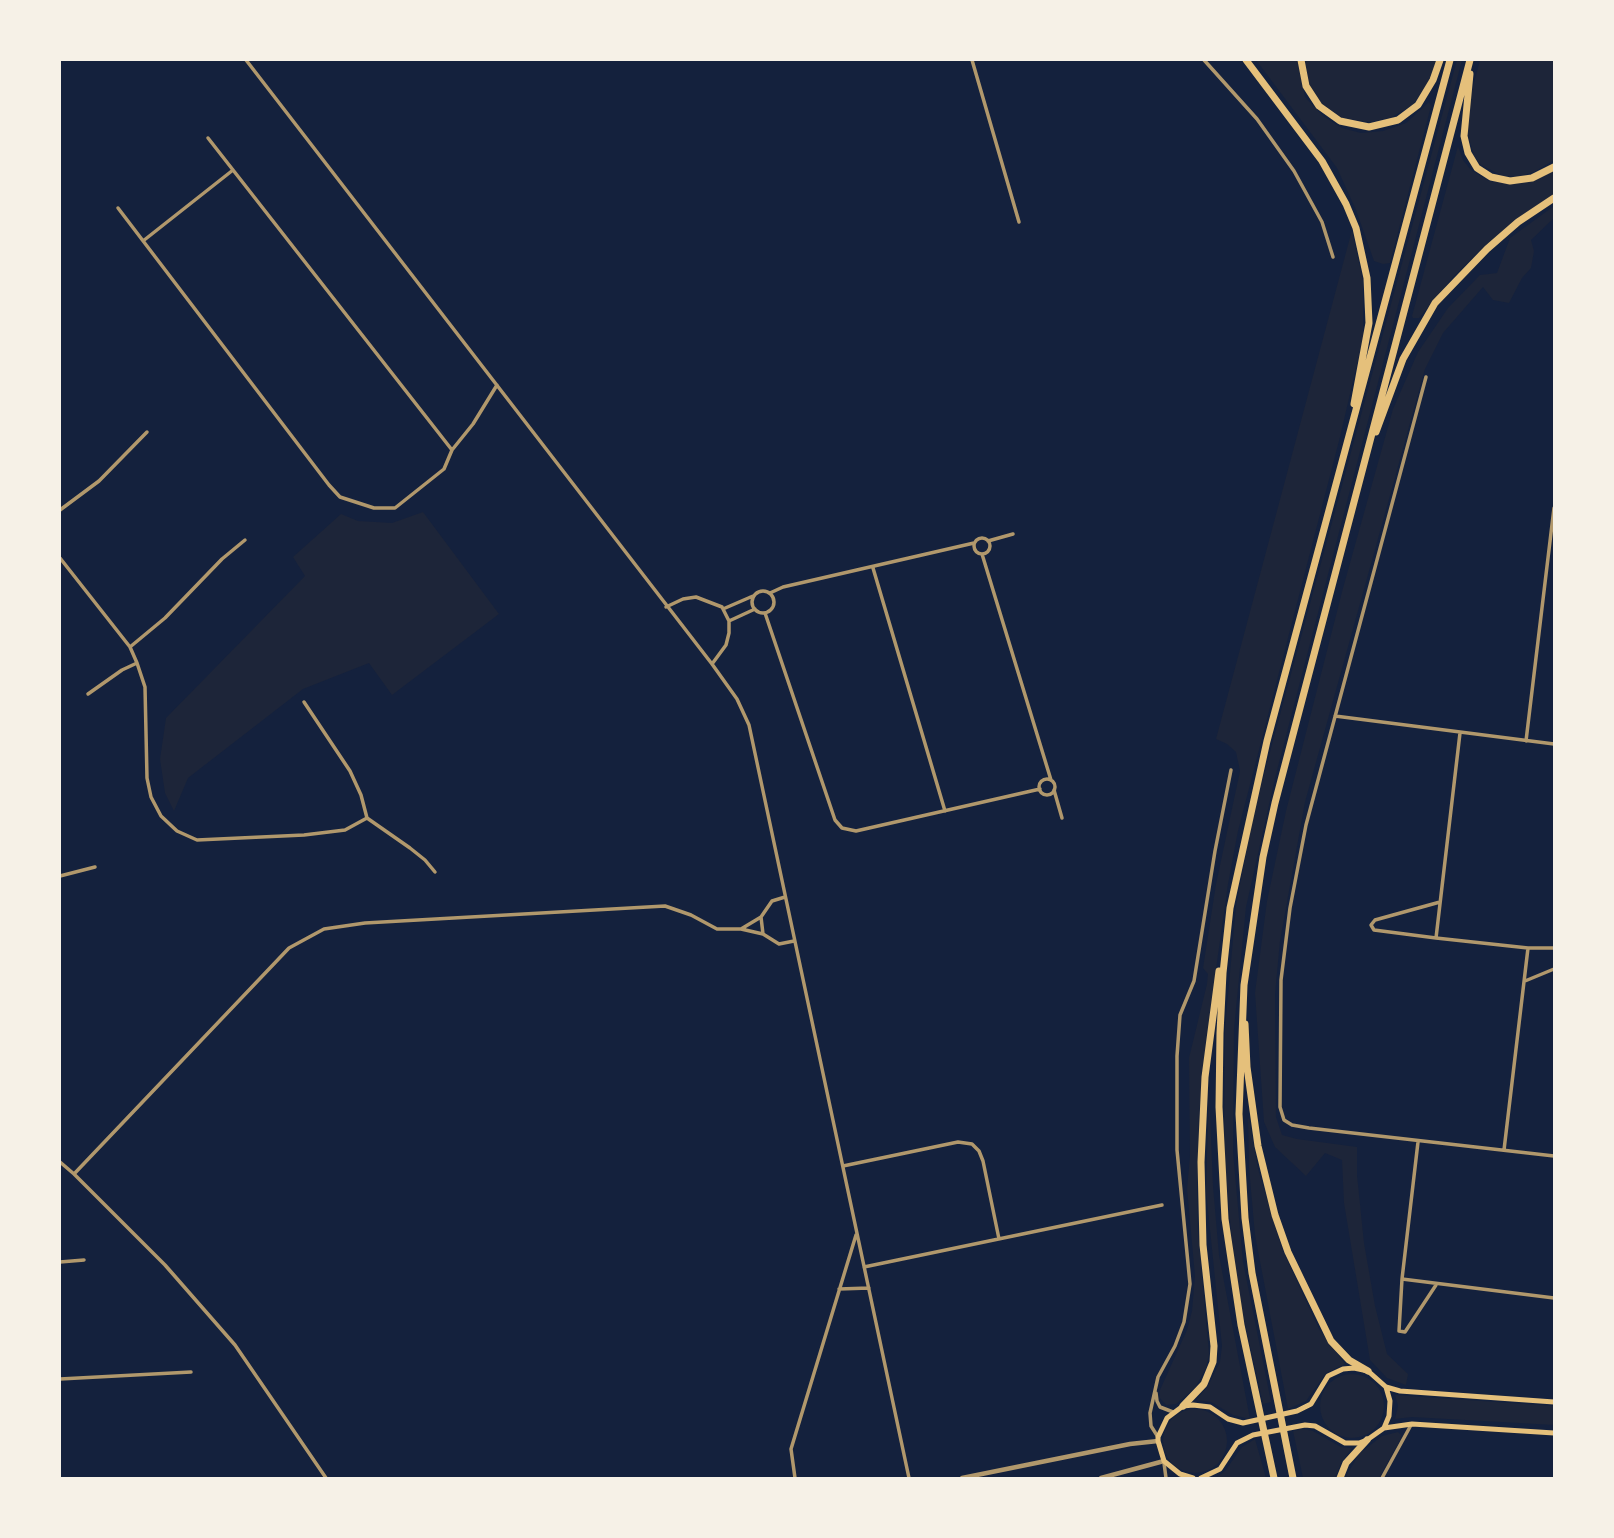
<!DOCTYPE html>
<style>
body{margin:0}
#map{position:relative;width:1614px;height:1538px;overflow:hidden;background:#14213d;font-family:"IBM Plex Sans",sans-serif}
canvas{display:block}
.frame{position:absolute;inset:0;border:61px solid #f6f1e7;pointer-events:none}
</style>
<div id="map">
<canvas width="1614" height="1538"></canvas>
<div class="frame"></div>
</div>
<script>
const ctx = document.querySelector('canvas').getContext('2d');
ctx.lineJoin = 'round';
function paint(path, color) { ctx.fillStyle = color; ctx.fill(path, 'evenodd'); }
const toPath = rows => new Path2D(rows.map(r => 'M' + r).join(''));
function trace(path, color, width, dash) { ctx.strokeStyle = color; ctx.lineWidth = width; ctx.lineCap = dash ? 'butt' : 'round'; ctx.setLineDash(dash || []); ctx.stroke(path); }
paint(toPath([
 [1256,60,1298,60,1305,97,1323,116,1342,128,1361,133,1383,131,1406,123,1429,102,1431,106,1390,263,1383,264,1374,261,1356,210,1337,168],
 [1304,60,1438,60,1430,80,1413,105,1390,118,1370,122,1342,118,1320,103,1308,84],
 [1457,60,1462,60,1275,778,1246,907,1234,1029,1233,1152,1243,1262,1271,1402,1263,1404,1242,1310,1234,1263,1224,1153,1225,1028,1236,906,1251,827,1264,774],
 [1480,60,1554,60,1554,160,1534,172,1518,177,1503,176,1481,165,1474,156,1466,128,1467,110],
 [1458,146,1463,160,1471,170,1489,181,1512,184,1523,183,1554,170,1554,194,1518,219,1480,250,1453,277,1419,318,1413,318,1412,316],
 [1554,206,1554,218,1531,240,1534,251,1531,268,1522,278,1509,303,1493,300,1483,287,1443,333,1425,369,1305,802,1280,941,1275,994,1276,1117,1282,1135,1297,1139,1357,1147,1357,1175,1364,1243,1375,1306,1387,1354,1408,1374,1406,1385,1387,1378,1370,1360,1344,1203,1342,1160,1325,1153,1306,1176,1275,1147,1264,1122,1255,993,1267,901,1286,811,1343,588,1393,409,1418,352,1448,308,1480,275,1497,273,1510,238],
 [1352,230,1363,281,1363,338,1340,437,1238,831,1228,884,1206,1040,1199,1116,1197,1193,1198,1232,1209,1354,1206,1368,1195,1388,1176,1404,1166,1405,1160,1398,1160,1390,1187,1330,1192,1311,1195,1276,1187,1189,1190,1156,1189,1058,1207,984,1208,974,1203,968,1216,884,1240,771,1236,752,1227,744,1216,739],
 [423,512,499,614,392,695,369,663,303,689,188,778,174,811,165,793,160,759,166,718,305,576,293,557,341,514,358,521,392,523],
 [1209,1088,1213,1186,1219,1255,1250,1419,1233,1415,1211,1402,1196,1400,1208,1386,1220,1362,1222,1346,1206,1191],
 [1249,1118,1258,1169,1282,1249,1319,1329,1345,1364,1326,1373,1306,1401,1288,1409,1255,1235,1249,1168,1248,1119],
 '1320 1406a32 32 0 1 1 64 0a32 32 0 1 1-64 0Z',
 [1395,1395,1554,1406,1554,1425,1412,1417,1395,1419,1398,1406],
 '1163 1441a32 32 0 1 1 64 0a32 32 0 1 1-64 0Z',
 [1304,1429,1313,1431,1341,1447,1352,1448,1341,1463,1335,1478,1303,1478,1293,1431],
 [1398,1432,1401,1435,1400,1440,1379,1478,1345,1478,1359,1454,1382,1436],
 [1255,1439,1266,1478,1216,1478,1225,1471,1242,1447]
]), '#1d2539');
trace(toPath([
 [246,60,712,664,737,699,749,725,909,1478],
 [972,60,1019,222],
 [1204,60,1257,119,1294,171,1322,222,1333,257],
 [208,138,452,450],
 [118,208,329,485,340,497,374,508,395,508,444,469,452,450,473,424,497,385],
 [143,241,233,170],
 [1426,377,1306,825,1290,908,1281,980,1280,1107,1284,1120,1292,1125,1309,1128,1554,1156],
 [60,510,99,481,147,432],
 '974 546a8 8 0 1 1 16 0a8 8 0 1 1-16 0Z',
 [988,541,1013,534],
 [982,554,1051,780],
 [60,558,130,647,137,663,145,687,147,778,151,797,161,816,177,831,197,840,304,835,345,830,367,818],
 [873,568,945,811],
 '752 602a11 11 0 1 1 22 0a11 11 0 1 1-22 0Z',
 [770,593,783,587,974,543],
 [666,607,683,599,696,597,722,607,729,621,729,633,726,645,712,664],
 [723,609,753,596],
 [765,613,835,820,842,828,856,831,1040,789],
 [729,621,755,609],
 [130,647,165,618,222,559,245,540],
 [88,694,122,670,137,663],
 [304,702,350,771,361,795,367,818,410,848,425,860,435,872],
 [1335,716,1554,744],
 [1526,741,1554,508],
 '1039 787a8 8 0 1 1 16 0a8 8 0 1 1-16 0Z',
 [1054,790,1062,818],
 [60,876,95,867],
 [1440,902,1375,920,1371,925,1374,930,1436,938,1528,948,1554,948],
 [761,917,763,934],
 [741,929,761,917,772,901,785,897],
 [1436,938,1460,733],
 [1525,981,1554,969],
 [1418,1142,1402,1279,1399,1331,1405,1332,1436,1285],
 [1504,1150,1528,948],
 [60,1162,74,1174,165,1265,235,1345,326,1478],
 [843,1166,958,1142,972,1144,979,1151,983,1161,999,1239],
 [74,1174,289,948,324,929,365,923,665,906,691,915,717,929,741,929,763,934,779,944,794,941],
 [60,1262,84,1260],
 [864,1267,1162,1205],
 [1402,1279,1554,1298],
 [839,1289,869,1288],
 [60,1379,191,1372],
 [1156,1393,1157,1401,1160,1407,1173,1412],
 [1158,1437,1151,1426,1150,1413,1158,1377,1175,1346,1184,1322,1190,1284,1177,1150,1177,1056,1180,1015,1194,981,1215,851,1231,770],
 [1164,1463,1166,1478],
 [795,1478,791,1449,856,1235],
 [1382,1478,1411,1425]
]), '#b1986c', 3.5);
trace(toPath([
 [962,1478,1130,1444,1158,1441],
 [1101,1478,1164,1461]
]), '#b1986c', 4.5);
trace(toPath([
 [1386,1387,1400,1391,1554,1402],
 [1384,1428,1412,1424,1554,1433],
 [1193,1478,1180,1474,1164,1461,1158,1441,1158,1437,1167,1418,1183,1406,1193,1405,1210,1407,1228,1419,1243,1423,1297,1411,1311,1404,1328,1376,1343,1369,1354,1368,1368,1371,1386,1387,1390,1401,1389,1416,1384,1428,1367,1440,1359,1443,1345,1443,1315,1426,1305,1425,1253,1435,1237,1443,1220,1469,1201,1478]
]), '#e5c07b', 5);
trace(toPath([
 [1246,60,1322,161,1346,204,1356,228,1367,278,1369,323,1354,404],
 [1301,60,1306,86,1319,106,1340,121,1369,127,1398,120,1418,105,1433,80,1440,60],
 [1470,74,1464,136,1468,153,1477,168,1491,177,1510,181,1532,178,1554,167],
 [1376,432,1403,359,1435,303,1487,249,1518,222,1554,198],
 [1245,1024,1247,1067,1258,1146,1275,1215,1288,1252,1331,1341,1349,1360,1368,1371],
 [1183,1406,1204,1384,1213,1362,1214,1346,1203,1245,1201,1162,1205,1077,1219,971],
 [1274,1478,1241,1325,1225,1219,1219,1107,1220,1033,1223,973,1230,908,1267,741,1450,60],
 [1293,1478,1252,1273,1245,1218,1239,1114,1244,985,1263,857,1275,803,1470,60],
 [1340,1478,1346,1463,1367,1440]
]), '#e5c07b', 7);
</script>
